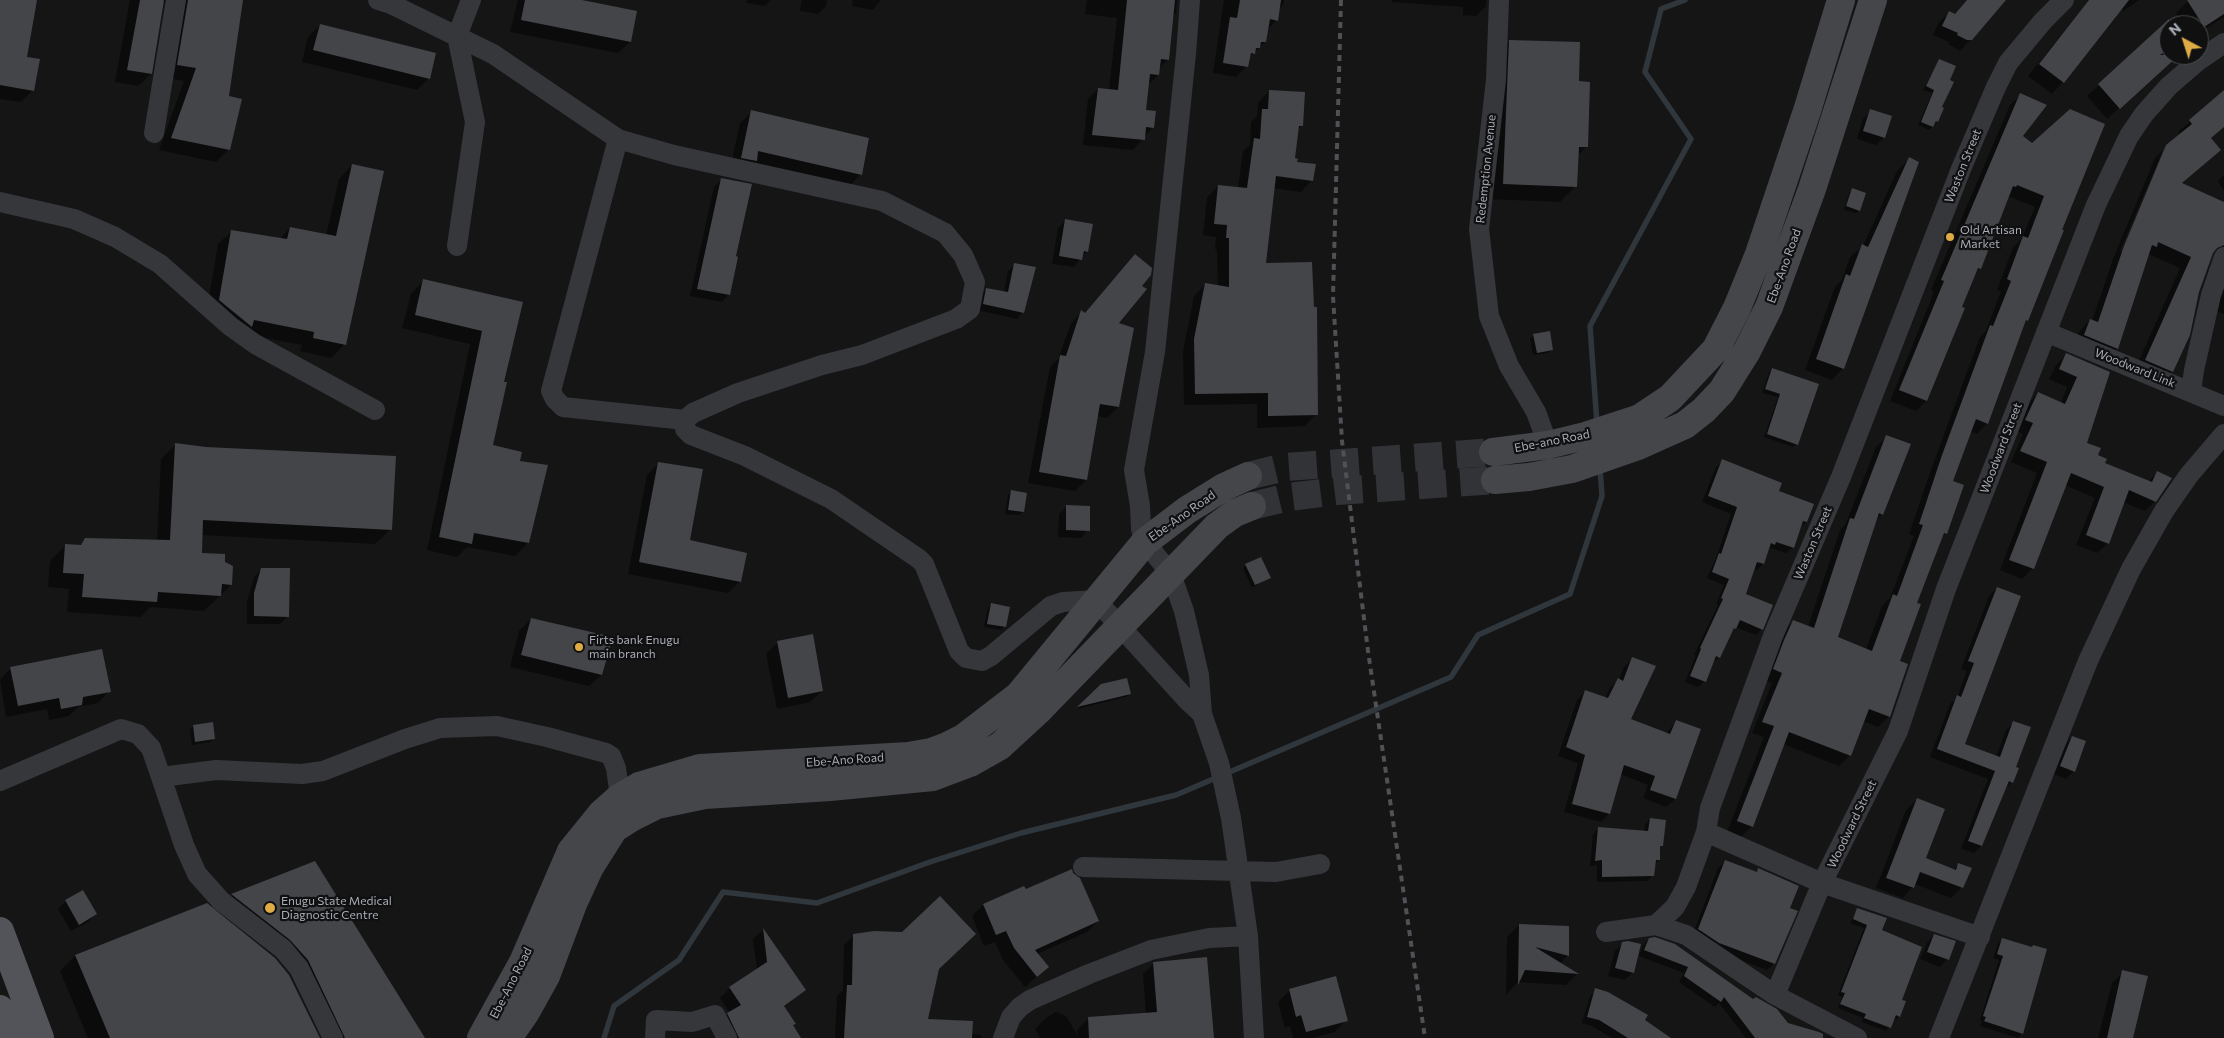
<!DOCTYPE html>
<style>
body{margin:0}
#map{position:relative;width:2224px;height:1038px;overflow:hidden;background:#151516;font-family:Commissioner,sans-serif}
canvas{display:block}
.north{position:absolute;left:2159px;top:15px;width:50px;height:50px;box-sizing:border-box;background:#101011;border:1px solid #4d4e53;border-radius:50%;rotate:320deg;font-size:14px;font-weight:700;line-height:20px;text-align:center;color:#a8acb5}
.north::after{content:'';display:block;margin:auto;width:18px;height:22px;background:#deab45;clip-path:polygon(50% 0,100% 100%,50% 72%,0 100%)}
</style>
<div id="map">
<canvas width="2224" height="1038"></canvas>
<div class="north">N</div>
</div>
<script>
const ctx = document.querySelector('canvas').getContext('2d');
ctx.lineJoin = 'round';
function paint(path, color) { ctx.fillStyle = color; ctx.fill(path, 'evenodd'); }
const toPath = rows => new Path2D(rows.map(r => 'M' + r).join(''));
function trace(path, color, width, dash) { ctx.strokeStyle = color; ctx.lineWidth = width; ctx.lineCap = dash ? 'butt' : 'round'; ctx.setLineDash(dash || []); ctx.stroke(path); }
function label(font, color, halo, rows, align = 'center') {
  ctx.font = font + ' Commissioner,sans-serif'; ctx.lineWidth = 4.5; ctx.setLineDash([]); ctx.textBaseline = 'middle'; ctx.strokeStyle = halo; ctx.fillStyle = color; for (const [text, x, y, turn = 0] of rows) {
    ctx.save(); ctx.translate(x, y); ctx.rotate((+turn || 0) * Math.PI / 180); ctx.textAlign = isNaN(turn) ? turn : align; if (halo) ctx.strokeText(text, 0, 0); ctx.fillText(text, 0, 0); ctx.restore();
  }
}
paint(toPath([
 [0,0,35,0,25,58,33,90,21,102,0,99],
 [130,0,242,0,227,97,229,149,216,162,159,150,184,81,165,77,170,3,163,1,151,74,138,86,115,82],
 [518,0,575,0,630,42,618,53,510,32],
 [747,0,771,0,765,6,746,3],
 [802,0,827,0,826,6,818,14,800,11],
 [853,0,881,0,873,10,852,6],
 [1087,0,1177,0,1176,13,1172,17,1168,60,1158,69,1158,75,1148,85,1145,111,1153,127,1133,150,1083,145,1088,99,1098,89,1109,90,1117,18,1085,14],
 [1224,0,1284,0,1283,5,1279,9,1277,20,1267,30,1265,42,1248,58,1247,66,1236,77,1213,73],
 [1392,0,1486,0,1486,6,1476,16,1463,15,1463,7,1392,2],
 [1967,0,2005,0,1960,51,1948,44,1949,42,1933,35,1939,22,1949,13,1954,15],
 [2090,0,2094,0,2101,33,2063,82,2052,94,2028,76],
 [2116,0,2139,0,2123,11],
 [2189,0,2224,0,2224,17,2199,33,2199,25,2184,25,2176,13],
 [320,25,435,54,428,79,417,90,302,62,308,37],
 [2169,27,2169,55,2178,55,2107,119,2087,96,2152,36],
 [1510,41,1578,82,1586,147,1577,156,1576,186,1560,202,1488,199,1494,57],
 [1939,60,1948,81,1952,82,1937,122,1929,130,1918,125,1932,93,1923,90],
 [1269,91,1302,126,1297,130,1294,159,1312,180,1301,192,1273,188,1264,264,1316,414,1305,426,1257,428,1257,404,1184,405,1183,352,1194,296,1205,285,1218,287,1217,250,1215,249,1216,237,1203,235,1207,198,1218,186,1238,188,1243,151,1250,145,1251,122,1257,116,1258,103],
 [2224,92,2224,127,2210,139,2220,150,2181,184,2224,203,2224,226,2212,253,2172,371,2161,383,2134,372,2180,268,2148,254,2117,348,2106,360,2074,346,2079,332,2090,320,2092,321,2113,259,2155,158,2163,150,2120,251,2122,252,2181,135,2178,132],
 [2021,95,2022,136,2060,231,1987,423,1977,434,1970,431,1951,482,1946,533,1941,537,1916,604,1898,662,1889,716,1878,727,1863,721,1850,755,1839,766,1783,744,1752,826,1741,837,1727,832,1764,737,1752,733,1772,683,1764,680,1782,632,1793,622,1808,627,1840,530,1846,523,1876,447,1887,437,1882,514,1875,522,1836,638,1866,650,1882,606,1890,598,1914,536,1909,534,1932,467,1980,337,1986,331,2001,291,1997,290,2013,248,2022,238,2035,207,2008,196,1980,268,1974,274,1926,401,1916,411,1890,401,1934,292,1931,290,2010,105],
 [1871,111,1884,138,1876,145,1857,139,1863,119],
 [752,112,861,174,849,186,730,169,740,123],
 [1909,159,1843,368,1832,380,1805,370,1835,287,1842,280,1850,257,1863,246,1897,171],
 [352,165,345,344,331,358,300,351,302,345,244,334,206,314,218,244,232,231,280,239,290,228,326,236,339,179],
 [2224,175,2224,191,2218,181],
 [722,179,734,257,729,294,722,302,690,296,714,187],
 [1852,190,1859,210,1856,213,1844,210,1849,193],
 [1066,220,1087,251,1074,267,1052,264,1058,228],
 [1135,256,1141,286,1117,324,1118,407,1107,418,1097,416,1086,480,1075,491,1028,483,1050,367,1058,359,1071,323,1082,312,1084,314],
 [1015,264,1023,312,1017,319,977,310,980,296,986,289,1004,292,1008,271],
 [2224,274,2224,314,2211,310],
 [424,280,522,303,503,383,492,446,519,462,528,543,515,556,467,547,457,557,427,550,470,344,402,328,411,294],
 [1534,335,1551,349,1548,353,1533,355,1530,339],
 [2066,355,2109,372,2085,443,2104,464,2148,482,2157,473,2155,501,2145,511,2123,502,2108,543,2097,553,2076,545,2095,498,2065,485,2033,568,2022,579,2000,570,2037,473,2011,462,2023,434,2016,431,2028,404,2038,393,2061,403,2067,387,2049,379,2056,365],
 [1772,369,1797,444,1793,447,1764,437,1778,397,1762,393,1769,373],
 [176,444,391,529,375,544,202,535,201,555,223,563,231,585,204,611,150,607,141,617,67,612,69,589,48,587,50,561,65,546,79,546,86,539,157,541,161,459],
 [1723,461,1777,492,1806,522,1800,528,1793,547,1786,553,1770,548,1763,564,1757,570,1753,569,1744,594,1762,629,1756,635,1735,627,1730,633,1719,657,1712,663,1705,681,1698,687,1685,682,1696,655,1694,655,1718,605,1716,604,1724,585,1707,578,1716,558,1731,514,1702,502,1716,467],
 [659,463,688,541,740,581,728,593,628,574,647,475],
 [1011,492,1023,512,1019,515,1005,514,1008,495],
 [1067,506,1088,530,1081,538,1058,537,1059,514],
 [1246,565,1269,577,1252,588,1243,568],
 [262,569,288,616,280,624,247,624,247,602,254,577],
 [1997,588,1964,745,1996,757,2006,730,2014,722,2015,768,2012,782,2004,790,1981,846,1974,853,1961,849,1988,779,1930,757,1950,704,1957,698,1967,671,1961,669,1989,596],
 [991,605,1005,626,1001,630,984,627,988,608],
 [531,619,611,638,601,675,589,686,510,667,519,631],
 [778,642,822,691,810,702,777,709,766,654],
 [1632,659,1630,720,1666,734,1676,721,1700,730,1675,799,1666,807,1643,798,1648,785,1620,774,1609,814,1601,822,1564,812,1578,763,1558,756,1577,700,1586,691,1605,698,1610,688,1619,680,1624,667],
 [11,668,109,691,98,703,78,707,69,716,49,720,47,709,6,717,0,680],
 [1102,685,1130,694,1126,697,1077,709],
 [193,726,214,739,210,742,192,745,190,729],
 [2072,737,2074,771,2066,779,2053,774,2065,745],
 [1917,799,1924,859,1953,870,1959,864,1962,887,1951,898,1915,884,1903,898,1876,888,1906,810],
 [1650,819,1661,845,1659,848,1659,859,1655,864,1653,875,1647,881,1597,882,1597,865,1590,866,1593,834,1599,828,1644,832,1645,825],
 [315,862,423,1038,323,1038,293,976,275,955,232,922,231,924,318,1038,88,1038,60,971,75,956,215,911,232,895],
 [1725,862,1756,873,1759,870,1789,909,1774,964,1767,970,1712,949,1692,936,1718,868],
 [1024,888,1098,921,1087,932,1037,954,1047,967,1025,987,1003,960,995,942,984,946,972,916,983,905],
 [83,891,95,914,88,922,71,931,58,909,66,901],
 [1858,909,1881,931,1901,1000,1899,1016,1896,1020,1893,1019,1886,1031,1862,1022,1863,1018,1838,1008,1842,997,1838,995,1864,928,1850,923],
 [1519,925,1568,955,1560,964,1577,974,1566,985,1518,982,1506,995,1507,937],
 [763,930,804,990,784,1007,796,1038,725,1038,718,1024,730,1013,720,998,730,988,757,970,753,939],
 [854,935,937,969,927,1020,971,1034,981,1035,981,1038,835,1038,837,996,843,991,844,945],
 [1934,935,1947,959,1940,967,1920,959,1927,943],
 [1649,939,1799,1038,1746,1038,1719,1003,1715,1007,1679,982,1684,973,1639,956,1643,945],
 [2003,939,2041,969,2022,1033,2018,1038,1980,1026,1982,1021,1980,1020,1999,960,1993,958,1998,944],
 [1623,943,1633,972,1625,980,1608,976,1615,951],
 [1154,963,1213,1038,1040,1038,1035,1029,1046,1018,1056,1012,1066,1016,1078,1036,1077,1030,1088,1019,1146,1014,1143,974],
 [2123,972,2131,1038,2098,1038,2112,983],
 [1290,990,1346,1020,1335,1032,1313,1038,1293,1038,1290,1026,1285,1028,1278,1002],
 [1596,990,1643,1020,1657,1038,1612,1038,1592,1026,1582,1023,1590,996]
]), '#0007');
trace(toPath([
 [1597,424,1590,326,1691,139,1645,72,1661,9,1685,0],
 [604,1038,614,1006,679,960,723,892,817,903,930,862,1021,833,1176,795,1451,677,1478,635,1570,594,1602,496,1600,468]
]), '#2f373d', 5.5);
paint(toPath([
 [0,0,37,0,27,57,40,59,34,91,0,85],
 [140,0,164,0,152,74,127,70],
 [188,0,243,0,229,96,242,99,230,150,171,138,196,68,177,65],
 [525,0,582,0,637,11,631,42,521,20],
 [1127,0,1175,0,1169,60,1161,59,1159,75,1150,74,1146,110,1156,111,1154,128,1146,127,1145,140,1092,135,1098,88,1118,90],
 [1240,0,1281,0,1278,21,1270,19,1266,42,1261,42,1260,48,1256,48,1255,54,1251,53,1248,67,1223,63,1230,17,1237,18],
 [1967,0,2006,0,1972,40,1967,40,1957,35,1958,33,1942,26,1949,11,1955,14],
 [2089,0,2129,0,2064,83,2039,64],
 [2187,0,2224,0,2224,14,2204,27],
 [2169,19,2169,49,2160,55,2179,55,2120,109,2098,84],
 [320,24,436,53,430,79,313,50],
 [1509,40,1580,42,1579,81,1590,82,1588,147,1579,147,1577,187,1503,184],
 [1939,59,1956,66,1950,80,1954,82,1942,107,1944,108,1938,122,1936,121,1933,127,1921,122,1934,90,1926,86],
 [1269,90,1305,92,1303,126,1299,126,1295,158,1298,159,1297,162,1316,164,1313,181,1276,176,1266,263,1312,262,1314,307,1317,307,1318,415,1268,416,1268,393,1195,394,1194,339,1205,283,1229,287,1229,238,1226,238,1227,225,1214,224,1218,185,1247,188,1254,138,1260,139,1262,109,1268,109],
 [2224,90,2224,127,2211,138,2221,150,2182,183,2224,202,2224,245,2217,248,2213,253,2199,292,2190,335,2173,372,2145,360,2191,257,2158,242,2157,247,2152,245,2118,349,2084,335,2090,319,2098,322,2124,246,2166,145,2192,124,2189,120],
 [2020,93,2047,105,2023,136,2032,143,2070,109,2105,124,2062,230,2064,230,2028,321,2026,320,1988,424,1976,419,1953,481,1964,485,1947,534,1944,533,1917,603,1921,604,1900,661,1908,664,1890,717,1869,709,1851,756,1789,732,1753,827,1737,821,1774,726,1762,722,1782,673,1773,669,1784,640,1793,620,1814,628,1850,518,1854,519,1886,435,1911,444,1883,515,1879,513,1838,637,1872,651,1893,594,1897,596,1923,525,1919,524,1942,455,1990,325,1993,326,2011,281,2007,279,2023,236,2028,238,2044,196,2017,185,2016,187,2013,186,1981,269,1978,268,1962,307,1965,308,1927,401,1899,390,1944,281,1941,280],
 [1870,109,1892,116,1885,138,1863,131],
 [751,110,869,138,862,175,758,151,757,161,741,158],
 [1909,157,1919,162,1844,369,1816,359,1846,274,1850,276,1862,244,1868,247],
 [352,164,384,171,346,345,313,338,314,332,254,320,252,327,219,300,231,230,287,239,290,227,336,236],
 [721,178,752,184,736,256,738,257,730,295,697,289],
 [1852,188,1866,193,1860,211,1846,206],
 [1065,219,1093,224,1088,252,1084,251,1082,260,1059,256],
 [1135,254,1152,268,1151,275,1142,286,1147,289,1119,323,1134,328,1119,407,1100,404,1087,480,1039,472,1060,355,1066,356,1081,310,1085,313],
 [1014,263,1036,267,1024,313,983,304,986,288,1008,292],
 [423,279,523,302,504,382,507,382,493,445,522,452,520,461,548,465,529,543,474,533,472,544,439,537,482,331,415,315],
 [1550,331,1553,350,1537,353,1533,334],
 [2066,353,2110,372,2087,443,2101,448,2098,455,2107,459,2105,463,2152,482,2157,471,2172,478,2156,502,2129,490,2109,544,2086,535,2104,487,2071,473,2034,569,2009,560,2047,462,2020,451,2033,423,2025,420,2038,392,2065,404,2077,377,2059,369],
 [1772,368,1819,384,1798,445,1767,434,1780,394,1765,389],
 [175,443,206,447,396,456,392,530,203,520,202,553,225,554,225,562,233,566,232,585,222,584,221,596,158,592,157,602,82,597,84,574,63,573,65,544,81,545,85,538,170,540],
 [1722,459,1782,483,1779,491,1814,504,1807,522,1803,521,1794,548,1776,542,1775,545,1771,543,1764,564,1757,562,1746,594,1773,605,1763,630,1740,620,1736,629,1734,628,1720,658,1716,656,1706,682,1690,676,1701,649,1700,648,1723,599,1721,598,1729,579,1712,572,1719,553,1721,554,1737,507,1708,496],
 [658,462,703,469,690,540,747,553,741,582,639,562],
 [1011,490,1027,493,1024,512,1008,510],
 [1066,505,1090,506,1090,531,1066,530],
 [1261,557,1271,578,1255,585,1245,564],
 [261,568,290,568,289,617,254,616,254,593],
 [1997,587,2021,596,1965,744,2000,757,2013,721,2031,727,2016,767,2019,768,2013,783,2009,781,1982,846,1968,841,1995,771,1937,749,1957,695,1961,697,1974,663,1968,661],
 [991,603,1010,607,1006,627,987,624],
 [531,618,613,637,602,675,521,655],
 [813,634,823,691,788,698,777,641],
 [102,649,111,692,83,697,82,705,61,709,59,698,18,706,10,667],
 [1632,657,1656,666,1631,719,1670,734,1676,720,1701,729,1676,799,1650,790,1655,776,1624,765,1610,814,1572,804,1585,755,1566,747,1585,690,1608,698,1618,678,1623,681],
 [1127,678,1131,694,1077,707,1101,684],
 [213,722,215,739,195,742,193,725],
 [2072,736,2086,741,2075,772,2060,766],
 [1917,798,1945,809,1926,858,1956,870,1958,863,1972,868,1963,888,1920,872,1914,888,1886,878],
 [1650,818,1666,820,1663,846,1660,846,1660,860,1656,860,1654,876,1602,877,1602,860,1595,861,1598,827,1648,831],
 [1725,860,1757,872,1758,868,1799,886,1790,908,1798,911,1775,964,1719,943,1698,929],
 [315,861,425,1038,345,1038,308,960,290,940,231,894],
 [1072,869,1073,873,1080,878,1099,921,1035,950,1049,967,1037,977,1014,948,1006,931,996,935,983,904,1024,886,1026,889],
 [83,890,97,914,79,925,65,900],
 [940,896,976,934,939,969,928,1019,973,1021,972,1038,844,1038,847,985,852,985,853,934,874,931,902,932],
 [207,903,275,958,289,975,320,1038,110,1038,75,955],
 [1857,908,1887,918,1882,930,1922,947,1902,1000,1906,1001,1900,1017,1896,1015,1891,1028,1864,1018,1866,1014,1840,1004,1845,993,1841,992,1867,925,1853,919],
 [1519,924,1569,926,1569,956,1535,947,1579,974,1525,970,1518,985],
 [763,928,806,990,784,1006,796,1024,793,1025,801,1038,739,1038,727,1013,741,1005,729,987,767,962],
 [1934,934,1956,941,1949,960,1927,952],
 [1655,937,1675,944,1753,999,1756,997,1777,1009,1788,1023,1819,1032,1823,1034,1823,1038,1755,1038,1724,997,1721,1002,1684,976,1688,967,1644,950,1649,938],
 [2002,938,2032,947,2033,945,2047,949,2023,1034,1984,1021,1986,1017,1983,1016,2003,956,1997,954],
 [1628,941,1641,944,1634,973,1615,968,1622,942],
 [1207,957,1214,1038,1089,1038,1088,1017,1157,1012,1153,962],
 [2122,970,2148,976,2133,1038,2107,1038],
 [1336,976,1348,1021,1306,1032,1301,1015,1296,1017,1289,989],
 [1595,988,1608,992,1648,1015,1645,1020,1671,1038,1628,1038,1599,1020,1587,1017]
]), '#444549');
trace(toPath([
 [1248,476,1285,467,1493,452],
 [1252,506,1289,497,1337,491,1495,480]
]), '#323336', 28, [28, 14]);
trace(toPath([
 [378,0,391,4,493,54,618,139,674,155,882,201,945,233,963,255,975,282,970,309,956,319,862,355,822,365,738,393,693,413,685,420,563,407,555,399,551,391,618,139],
 [1190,0,1186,54,1155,352,1134,470,1140,506,1141,529,1145,542,1171,574,1184,611,1199,675,1202,714,1219,763,1231,818,1248,936,1254,1038],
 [1499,0,1496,80,1479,229,1489,316,1509,366,1536,412,1548,445],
 [154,133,176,0],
 [0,202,74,219,115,237,160,264,230,326,255,344,375,410],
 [457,246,475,122,457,36,471,0],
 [2046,332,2224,406],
 [2191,392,2194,370,2211,295,2224,257],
 [685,420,685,429,691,435,745,456,831,499,919,559,924,564,959,651,966,658,982,661,991,656,1051,606,1063,602,1096,600,1188,701,1202,714],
 [161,777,184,845,197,874,221,901,283,949,299,968,333,1038],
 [0,781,121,729,138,734,151,748,161,777,216,770,302,774,323,771,405,739,440,728,497,726,547,737,606,753,611,756,616,768,620,797],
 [1083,867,1276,872,1320,864],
 [1656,925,1675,907,1686,887,1706,832],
 [1606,932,1656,925,1686,935,1775,995,1857,1038],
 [1980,937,1822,883,1706,832,1710,808,1773,636,1841,477,1961,169,1996,87,2008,63,2043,21,2064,0],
 [1775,995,1822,883,1898,731,1946,589,2096,205,2129,136,2144,114,2169,86,2198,61,2224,43],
 [655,1038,656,1020,692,1022,715,1015,727,1038],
 [1003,1038,1011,1017,1020,1007,1030,1000,1089,974,1151,950,1209,938,1248,936],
 [1939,1038,2088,661,2131,569,2164,511,2189,475,2224,434]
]), '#36373b', 20);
trace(toPath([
 [1493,452,1548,445,1585,436,1640,418,1670,398,1716,349,1737,308,1759,254,1807,111,1841,0],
 [1495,480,1529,477,1572,469,1638,446,1685,425,1704,410,1722,391,1747,351,1769,307,1812,189,1873,0],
 [481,1038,523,962,571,851,601,814,620,797,639,786,700,768,908,756,931,752,947,746,963,738,1019,695,1145,542,1187,510,1224,487,1248,476],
 [508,1038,526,1012,546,976,573,904,590,867,614,829,631,818,657,805,705,795,830,787,933,777,970,763,1000,746,1038,711,1217,526,1235,513,1252,506]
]), '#44464a', 28);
trace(toPath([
 [0,931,40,1038],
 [0,1009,11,1038]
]), '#525459', 28);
trace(toPath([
 [1341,0,1333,296,1342,441,1368,651,1425,1038]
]), '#4f5155', 4, [6, 5]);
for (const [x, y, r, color] of [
 [1950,237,5,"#deab45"],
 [579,647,5,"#deab45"],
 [270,908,6,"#deab45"]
]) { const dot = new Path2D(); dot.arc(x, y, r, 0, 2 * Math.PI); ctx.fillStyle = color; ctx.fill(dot); trace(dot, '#101011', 2); }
label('12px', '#a8acb5', '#101011', [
 ["Waston Street",1963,166,-68],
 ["Redemption Avenue",1486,169,-84],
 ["Ebe-Ano Road",1784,266,-70],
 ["Woodward Link",2135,368,22],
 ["Ebe-ano Road",1552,441,-11],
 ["Woodward Street",2001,448,-69],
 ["Ebe-Ano Road",1182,516,-35],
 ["Waston Street",1813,543,-67],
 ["Ebe-Ano Road",845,760,-4],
 ["Woodward Street",1852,824,-64],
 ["Ebe-Ano Road",511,983,-63]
]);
label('12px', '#a8acb5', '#101011', [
 ["Old Artisan",1960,230],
 ["Market",1960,244],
 ["Firts bank Enugu",589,640],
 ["main branch",589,654],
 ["Enugu State Medical",281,901],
 ["Diagnostic Centre",281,915]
], 'left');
</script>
